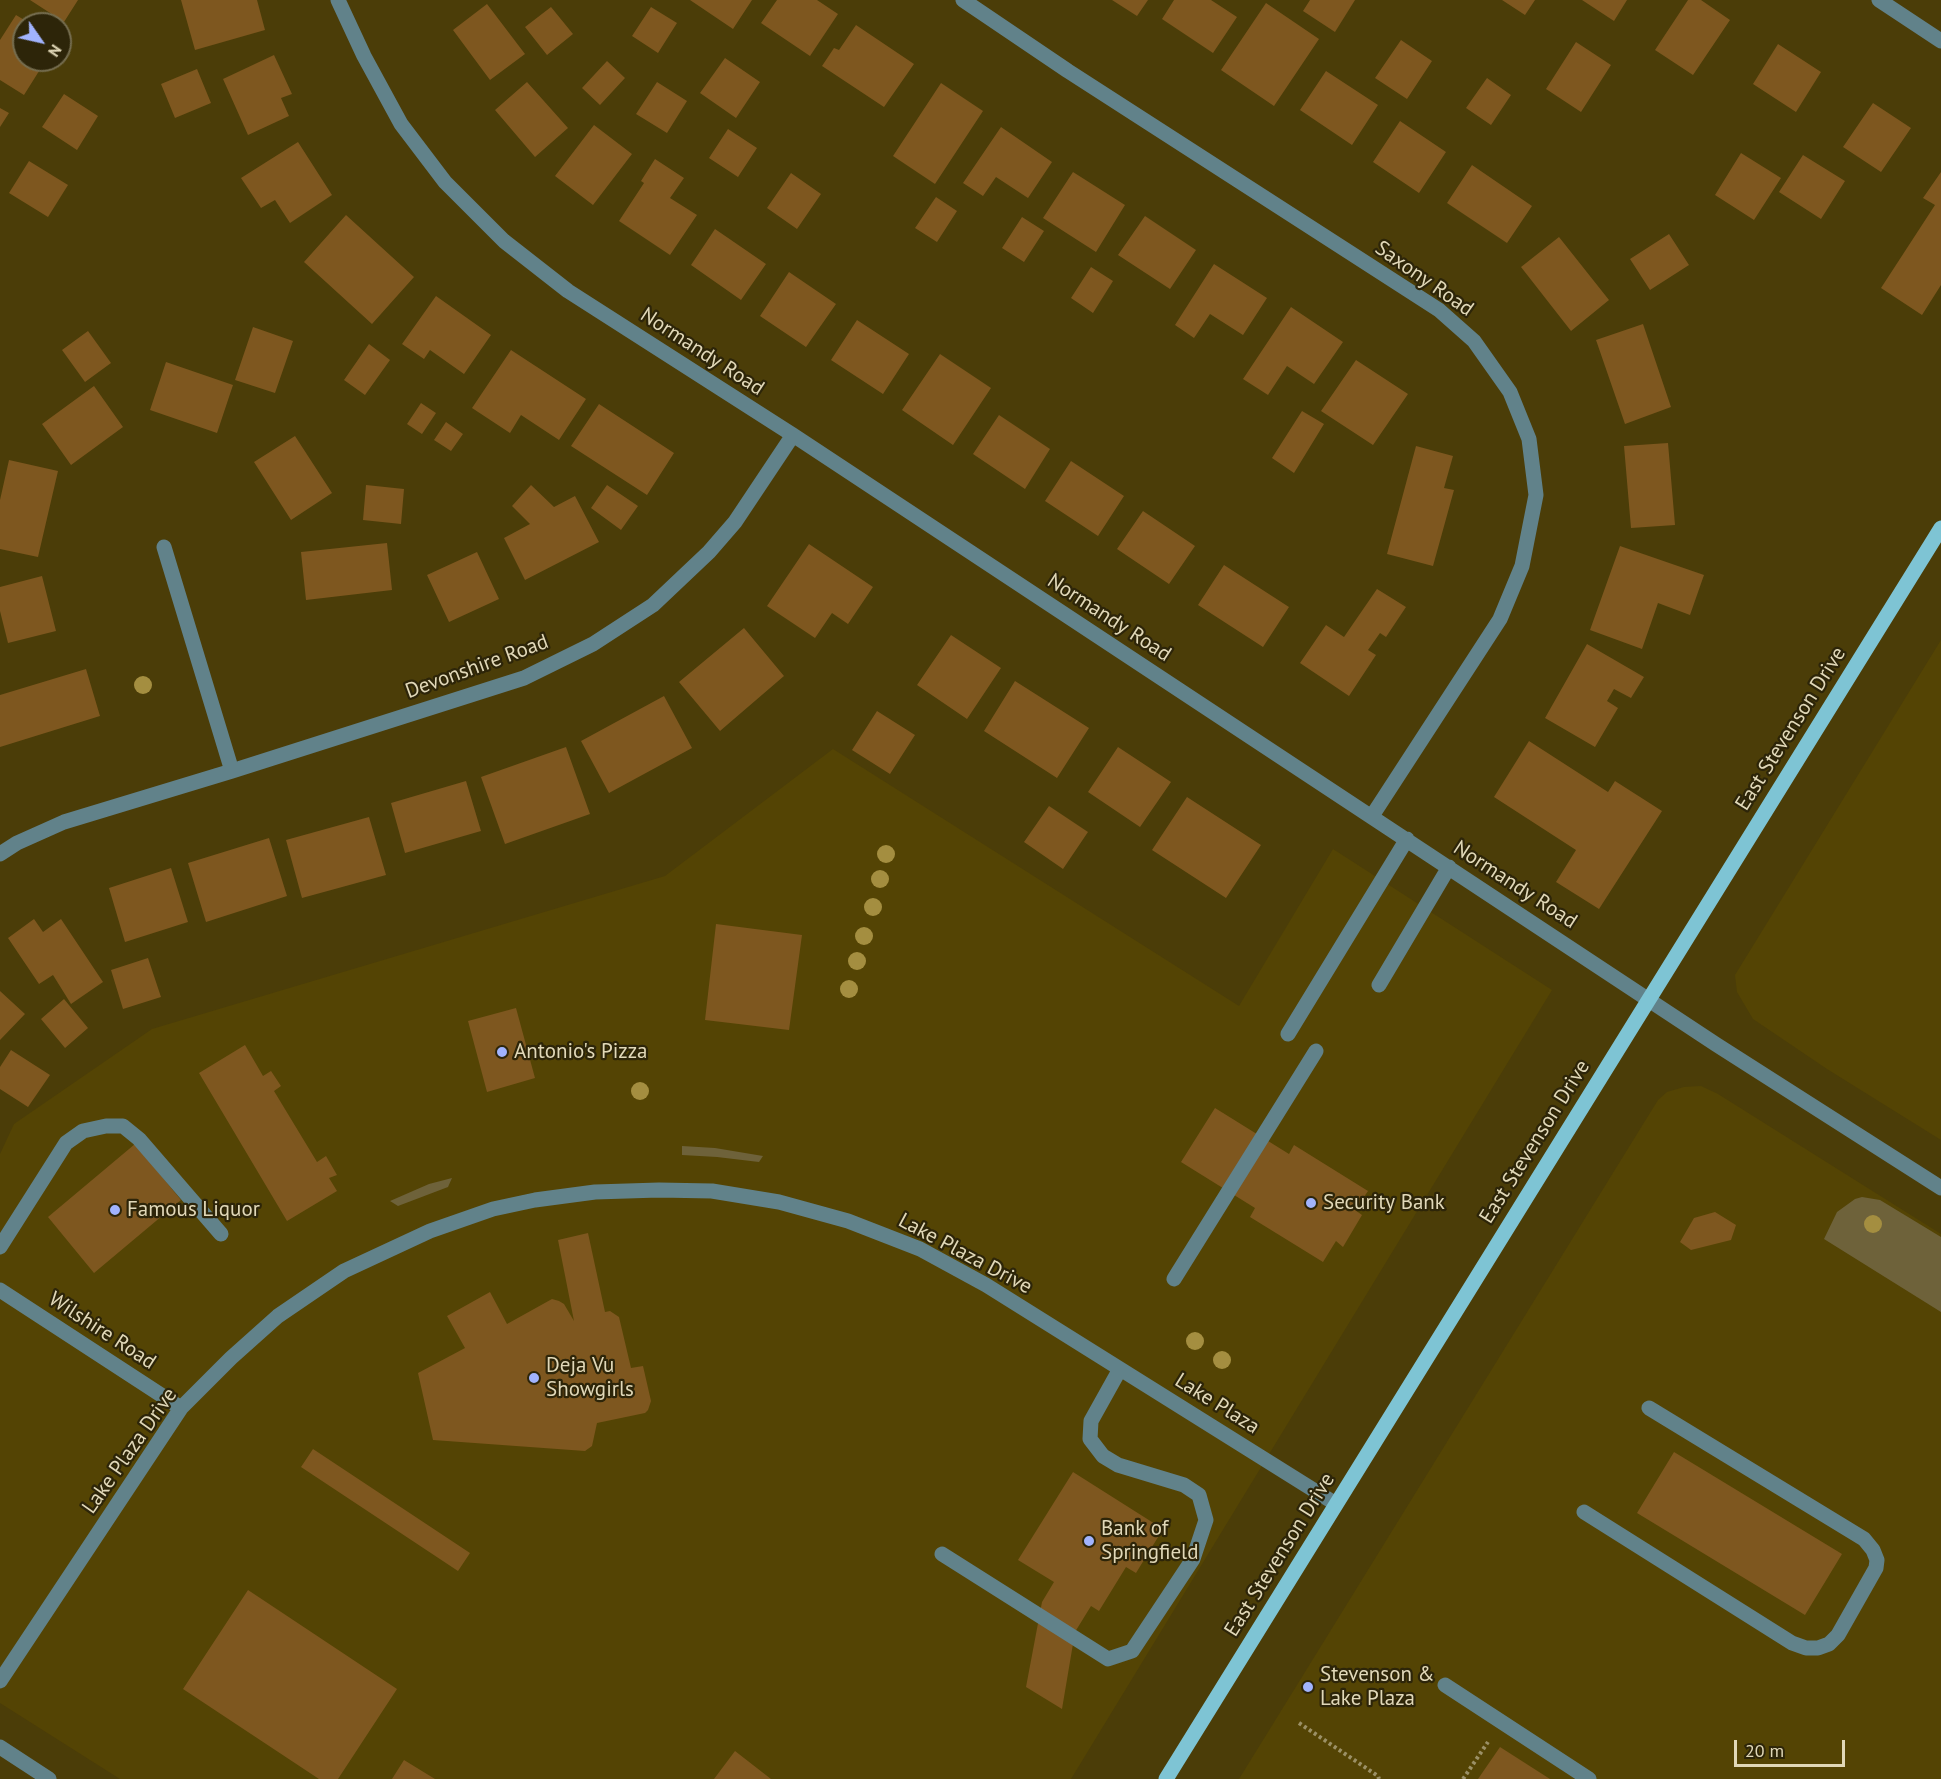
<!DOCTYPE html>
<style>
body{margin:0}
#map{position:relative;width:1941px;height:1779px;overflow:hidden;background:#4b3d08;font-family:"PT Sans",sans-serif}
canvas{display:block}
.north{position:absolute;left:12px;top:12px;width:60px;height:60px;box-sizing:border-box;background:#2d2509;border:2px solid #756d4f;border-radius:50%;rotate:124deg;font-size:16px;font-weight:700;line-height:24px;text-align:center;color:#e1d8b8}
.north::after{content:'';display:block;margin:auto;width:21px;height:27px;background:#a1b3fd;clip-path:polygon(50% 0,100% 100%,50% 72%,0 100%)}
.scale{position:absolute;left:1734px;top:1740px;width:111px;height:27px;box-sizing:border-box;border:3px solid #e1d8b8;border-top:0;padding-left:8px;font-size:18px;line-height:21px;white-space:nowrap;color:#e1d8b8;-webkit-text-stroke:4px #2d2509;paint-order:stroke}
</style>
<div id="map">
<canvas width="1941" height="1779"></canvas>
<div class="north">N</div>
<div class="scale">20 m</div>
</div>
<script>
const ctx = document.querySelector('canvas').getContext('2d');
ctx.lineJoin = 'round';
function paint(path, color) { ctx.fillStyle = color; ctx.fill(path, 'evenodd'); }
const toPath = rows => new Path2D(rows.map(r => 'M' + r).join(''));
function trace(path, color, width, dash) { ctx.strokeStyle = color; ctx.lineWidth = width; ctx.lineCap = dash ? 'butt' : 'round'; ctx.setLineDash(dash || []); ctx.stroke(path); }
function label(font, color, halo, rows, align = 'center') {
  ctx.font = font + ' "PT Sans",sans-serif'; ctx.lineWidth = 4.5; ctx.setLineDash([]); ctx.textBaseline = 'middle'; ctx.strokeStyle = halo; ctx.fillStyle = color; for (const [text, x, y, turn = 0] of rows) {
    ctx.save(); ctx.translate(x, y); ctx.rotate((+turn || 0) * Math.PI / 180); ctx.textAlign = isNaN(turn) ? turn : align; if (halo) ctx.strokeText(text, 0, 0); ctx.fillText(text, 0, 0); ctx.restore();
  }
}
paint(toPath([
 [1941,640,1941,1140,1827,1069,1753,1019,1737,992,1735,975],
 [833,749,1239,1006,1333,849,1552,990,1071,1779,120,1779,0,1703,0,1154,14,1124,152,1029,665,876],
 [1701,1086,1718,1094,1941,1234,1941,1779,1239,1779,1658,1100,1667,1092,1684,1087]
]), '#544404');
paint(toPath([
 [682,1146,715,1148,763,1156,759,1162,717,1157,682,1155],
 [452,1178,448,1187,398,1206,390,1201,429,1184],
 [1862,1197,1880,1200,1941,1237,1941,1312,1824,1239,1837,1212,1855,1199]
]), '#6e623a');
paint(toPath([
 [30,0,78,0,64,22],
 [181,0,257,0,265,30,195,50],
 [690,0,752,0,733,29],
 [777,0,817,0,838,14,810,56,761,23],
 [1112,0,1148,0,1137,16],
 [1174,0,1211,0,1237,17,1213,53,1162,19],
 [1310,0,1355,0,1335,32,1303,11],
 [1502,0,1535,0,1525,15],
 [1582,0,1627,0,1614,21],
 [1688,0,1701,0,1730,20,1693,75,1655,50],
 [1266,3,1319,39,1274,106,1221,70],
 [487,4,525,54,490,80,453,30],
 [551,7,573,34,547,55,525,27],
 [651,7,677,23,658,53,632,36],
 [16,15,31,24,24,24,24,60,46,60,24,95,0,80,0,40],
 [856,25,914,64,884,107,822,66,834,48,839,50],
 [1401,40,1432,61,1407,99,1375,78],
 [1576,42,1611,65,1581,112,1546,89],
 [1778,44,1821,72,1796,112,1753,84],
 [274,55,292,94,281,98,289,116,248,135,223,79],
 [725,58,760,82,736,118,700,93],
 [607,61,625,78,600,105,582,88],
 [197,69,211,103,175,118,161,84],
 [1326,71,1378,105,1352,145,1300,110],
 [1487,78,1511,95,1491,125,1466,108],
 [527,82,568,128,535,157,495,110],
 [657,82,687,101,667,133,636,114],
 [941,83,983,111,935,184,893,156],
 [64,94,98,116,77,150,42,127],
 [1873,103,1911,128,1881,172,1843,147],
 [0,108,9,113,0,127],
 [1400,121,1446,152,1419,193,1373,162],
 [594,125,632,154,593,205,555,176],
 [1001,127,1052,162,1028,198,996,177,983,196,963,183],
 [728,129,757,148,738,177,709,158],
 [298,142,332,195,290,223,275,200,261,208,241,178],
 [1741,153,1781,178,1754,220,1715,195],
 [1803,155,1845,181,1821,219,1779,192],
 [655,159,684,178,670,198,697,215,670,255,619,221,644,183,641,181],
 [29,161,68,185,48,217,9,193],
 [1472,165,1532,206,1507,243,1447,203],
 [1073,172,1125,205,1096,252,1043,218],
 [1941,172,1941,285,1922,315,1881,288,1935,205,1923,198],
 [791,173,821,194,797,229,767,208],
 [936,197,957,211,937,242,915,228],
 [346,215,414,277,372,324,304,262],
 [1145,216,1196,250,1170,289,1118,255],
 [1022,217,1044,231,1024,262,1002,248],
 [715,229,766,264,741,300,691,265],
 [1669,234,1689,265,1650,290,1630,259],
 [1559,237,1609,300,1571,331,1521,267],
 [1214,264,1267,298,1243,335,1210,314,1194,338,1175,325],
 [1091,267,1113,281,1093,313,1071,298],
 [789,272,836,304,806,347,760,316],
 [436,296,491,335,464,374,430,350,424,359,402,344],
 [1291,307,1343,342,1314,384,1287,366,1268,395,1243,379],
 [857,320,909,354,883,394,831,360],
 [1643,324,1671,407,1625,424,1596,340],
 [253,327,293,341,275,393,235,380],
 [88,331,111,363,85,382,62,350],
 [369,344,390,360,365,395,344,380],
 [511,350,586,399,559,440,521,415,510,433,472,408],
 [940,354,991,388,953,445,902,410],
 [1356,360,1408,394,1373,445,1321,411],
 [166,362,233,385,217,433,150,410],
 [94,386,123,427,71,465,42,424],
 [421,403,436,413,422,434,407,424],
 [599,404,674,453,647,495,571,446],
 [1302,411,1324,424,1294,473,1272,458],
 [999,415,1050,449,1025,489,973,454],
 [446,422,463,434,451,451,434,440],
 [295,436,332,493,291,520,254,462],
 [1668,443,1675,525,1631,528,1624,446],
 [1416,446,1453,456,1444,488,1454,490,1433,566,1387,554],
 [9,460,58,471,38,557,0,549,0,500],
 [1071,461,1124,496,1098,536,1045,501],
 [366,485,404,489,401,524,363,520],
 [531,485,554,507,575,496,599,542,525,580,504,538,530,524,512,506],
 [607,485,638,506,621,530,591,508],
 [1143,511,1195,546,1169,584,1117,549],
 [387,543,392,590,306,600,301,552],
 [809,544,873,587,848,624,832,613,815,638,767,606],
 [1620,546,1704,575,1690,615,1658,603,1642,649,1590,630],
 [477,552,499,599,449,622,427,575],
 [1224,565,1289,607,1263,647,1198,605],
 [42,576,56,631,8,643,0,611,0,587],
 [1377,589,1406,607,1386,637,1380,633,1368,650,1376,655,1349,696,1300,663,1326,625,1344,637],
 [744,628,784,676,720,731,679,682],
 [951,635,1001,668,967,719,917,685],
 [1587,644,1644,677,1631,698,1614,689,1607,701,1618,708,1595,747,1545,718],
 [86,669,100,716,0,747,0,695],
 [1015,681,1089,728,1057,778,984,731],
 [664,696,692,748,609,793,581,741],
 [877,711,915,735,890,774,852,750],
 [1529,741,1608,792,1615,781,1662,811,1599,909,1556,882,1576,850,1494,797],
 [566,747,590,814,505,844,481,777],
 [1118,747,1171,782,1140,827,1088,792],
 [466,781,481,831,405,853,391,803],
 [1187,797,1261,845,1226,898,1152,850],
 [1049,806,1088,832,1063,869,1024,842],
 [369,817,386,875,302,898,286,840],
 [269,838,287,896,206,922,188,863],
 [171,868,188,922,125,942,109,888],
 [34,919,43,932,61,919,103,982,71,1004,53,975,39,984,8,938],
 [716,924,802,935,789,1030,705,1020],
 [148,958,161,997,123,1009,111,970],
 [0,991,25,1014,0,1040],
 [64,999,88,1028,65,1048,41,1019],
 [516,1008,535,1078,487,1092,468,1021],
 [245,1045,263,1076,271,1071,281,1086,274,1091,317,1162,326,1156,337,1175,329,1178,337,1191,287,1221,199,1073],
 [11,1050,50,1075,28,1107,0,1089,0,1067],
 [1215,1108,1289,1154,1294,1145,1368,1191,1355,1210,1362,1215,1343,1247,1336,1241,1323,1262,1250,1217,1255,1208,1181,1162],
 [135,1144,181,1200,94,1273,48,1217],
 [1715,1212,1736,1225,1731,1240,1691,1250,1680,1242,1694,1218],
 [588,1233,605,1312,610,1311,619,1317,631,1368,643,1366,651,1401,648,1410,645,1413,597,1423,592,1446,585,1451,433,1440,418,1373,465,1348,447,1316,490,1292,507,1324,552,1299,559,1301,564,1304,574,1321,558,1240],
 [313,1449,470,1553,458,1571,301,1467],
 [1674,1452,1842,1554,1805,1615,1637,1513],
 [1073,1472,1163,1529,1136,1573,1126,1567,1099,1611,1091,1606,1075,1632,1062,1709,1026,1687,1042,1602,1054,1582,1018,1560],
 [248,1590,397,1689,338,1779,319,1779,183,1689],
 [1500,1747,1550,1779,1478,1779],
 [735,1751,771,1779,714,1779],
 [404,1760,435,1779,392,1779]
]), '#7e571f');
trace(toPath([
 [1299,1723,1378,1776,1379,1779],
 [1463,1779,1488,1742]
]), '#9b9066', 4, [3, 3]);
trace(toPath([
 [338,0,364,56,401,124,445,182,504,241,568,291,793,435,1717,1045,1941,1188],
 [963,0,1068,71,1439,310,1474,341,1510,392,1529,439,1536,495,1522,566,1500,619,1372,816],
 [1879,0,1941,41],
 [164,547,232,771],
 [0,854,17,843,64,822,232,771,524,678,593,644,653,605,709,552,735,522,793,435],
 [1379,985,1449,867],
 [1288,1034,1407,839],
 [0,1247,66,1143,83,1131,106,1126,123,1126,139,1139,221,1234],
 [1174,1279,1316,1051],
 [0,1290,181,1408],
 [1584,1512,1792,1643,1806,1648,1818,1648,1829,1644,1838,1635,1876,1568,1877,1560,1873,1550,1864,1539,1649,1408],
 [942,1554,1108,1659,1132,1651,1193,1559,1206,1520,1199,1495,1184,1485,1118,1465,1103,1456,1090,1439,1091,1421,1120,1369],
 [0,1681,181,1408,231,1358,278,1316,344,1271,430,1231,493,1209,535,1200,595,1192,659,1190,712,1191,779,1202,848,1221,920,1249,986,1285,1336,1504],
 [1445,1685,1589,1779],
 [0,1747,49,1779]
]), '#61828a', 15);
trace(toPath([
 [1166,1779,1941,528]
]), '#7ec4d4', 15);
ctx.fillStyle = '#a48e40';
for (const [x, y] of [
 [143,685],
 [886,854],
 [880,879],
 [873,907],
 [864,936],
 [857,961],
 [849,989],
 [640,1091],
 [1873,1224],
 [1195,1341],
 [1222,1360]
]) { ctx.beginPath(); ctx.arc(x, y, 9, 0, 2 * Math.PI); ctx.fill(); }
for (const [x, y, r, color] of [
 [502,1052,6,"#a1b3fd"],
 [1311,1203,6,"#a1b3fd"],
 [115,1210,6,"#a1b3fd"],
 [534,1378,6,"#a1b3fd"],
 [1089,1541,6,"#a1b3fd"],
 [1308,1687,6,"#a1b3fd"]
]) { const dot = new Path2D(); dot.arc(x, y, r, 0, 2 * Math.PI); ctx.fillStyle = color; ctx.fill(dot); trace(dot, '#2d2509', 2); }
label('21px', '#e1d8b8', '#2d2509', [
 ["Saxony Road",1424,279,35],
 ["Normandy Road",702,352,33],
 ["Normandy Road",1109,618,33],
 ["Devonshire Road",477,667,-20],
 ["East Stevenson Drive",1791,729,-58],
 ["Normandy Road",1515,885,33],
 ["East Stevenson Drive",1535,1142,-58],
 ["Lake Plaza Drive",965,1254,28],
 ["Wilshire Road",102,1331,33],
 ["Lake Plaza",1217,1404,32],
 ["Lake Plaza Drive",130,1451,-55],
 ["East Stevenson Drive",1280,1555,-58]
]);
label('21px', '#e1d8b8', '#2d2509', [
 ["Antonio's Pizza",514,1052],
 ["Security Bank",1323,1203],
 ["Famous Liquor",127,1210],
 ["Deja Vu",546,1366],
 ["Showgirls",546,1390],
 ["Bank of",1101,1529],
 ["Springfield",1101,1553],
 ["Stevenson &",1320,1675],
 ["Lake Plaza",1320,1699]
], 'left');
</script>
